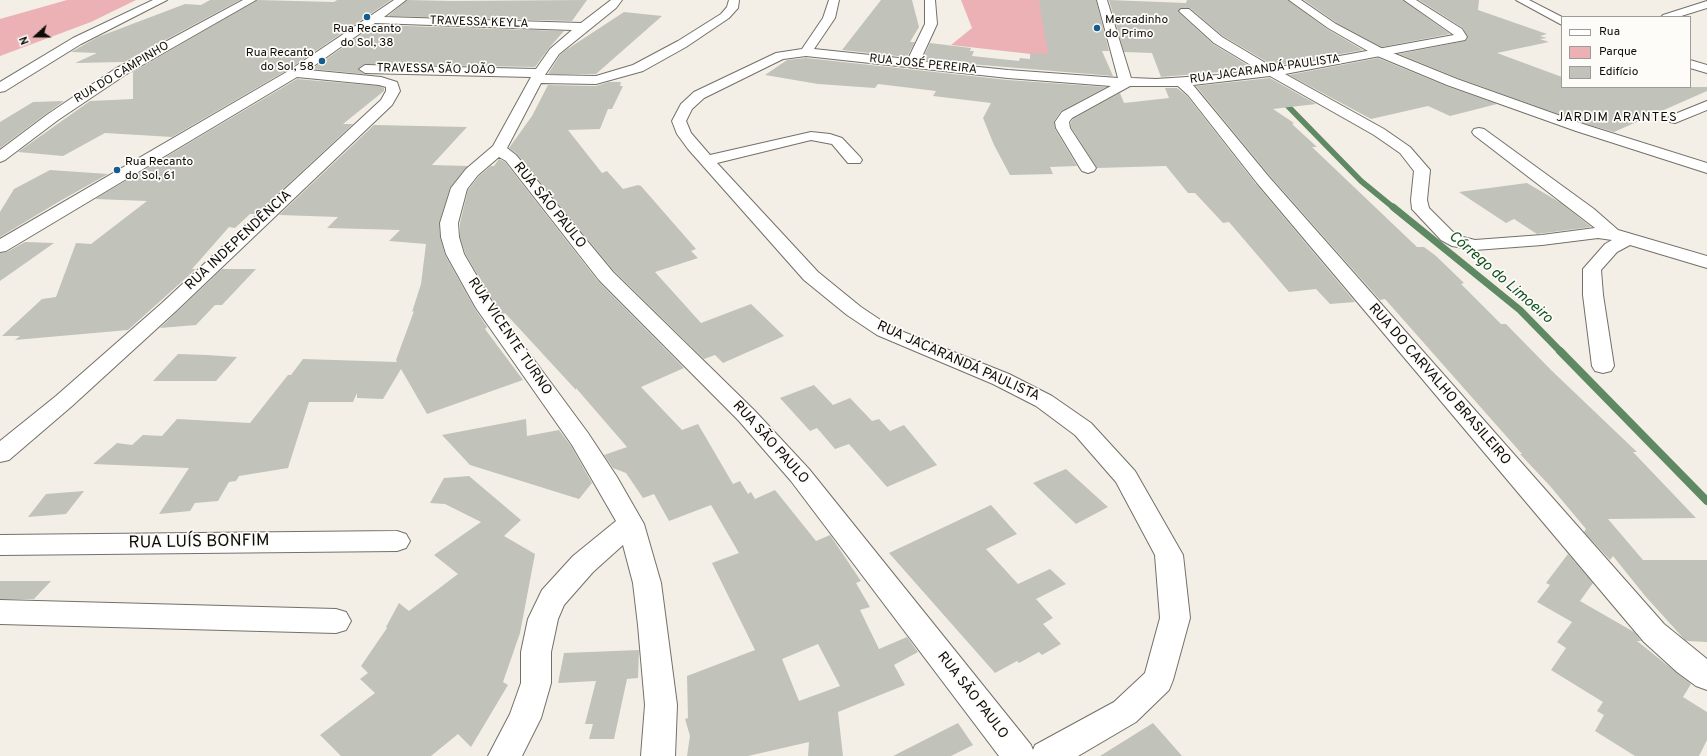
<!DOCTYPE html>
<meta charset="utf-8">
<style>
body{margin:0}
#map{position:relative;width:1707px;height:756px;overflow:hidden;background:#f4efe6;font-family:Overpass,sans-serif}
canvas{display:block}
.legend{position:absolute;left:1561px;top:16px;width:130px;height:72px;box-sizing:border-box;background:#fefcf9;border:1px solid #9e9c99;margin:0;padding:5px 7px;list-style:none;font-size:12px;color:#0d0c09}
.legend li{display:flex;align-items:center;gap:8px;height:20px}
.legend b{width:20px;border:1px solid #9e9c99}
.north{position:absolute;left:16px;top:16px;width:40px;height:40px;-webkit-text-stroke:3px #fefcf9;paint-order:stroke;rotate:249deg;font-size:11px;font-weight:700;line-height:16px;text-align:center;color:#0d0c09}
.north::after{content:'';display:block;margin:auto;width:14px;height:18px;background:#0d0c09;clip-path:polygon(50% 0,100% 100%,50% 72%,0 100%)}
</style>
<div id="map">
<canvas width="1707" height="756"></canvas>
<ul class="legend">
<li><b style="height:5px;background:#fff"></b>Rua</li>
<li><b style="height:11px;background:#ebb1b4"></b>Parque</li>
<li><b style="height:11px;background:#c1c2b9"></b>Edifício</li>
</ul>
<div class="north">N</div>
</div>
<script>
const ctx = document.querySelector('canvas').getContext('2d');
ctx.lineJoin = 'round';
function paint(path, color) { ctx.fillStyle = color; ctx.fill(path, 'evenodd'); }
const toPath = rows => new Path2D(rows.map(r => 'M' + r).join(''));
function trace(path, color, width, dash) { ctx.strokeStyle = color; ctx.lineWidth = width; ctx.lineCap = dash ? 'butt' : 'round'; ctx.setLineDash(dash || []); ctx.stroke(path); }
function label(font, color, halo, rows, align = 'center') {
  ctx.font = font + ' Overpass,sans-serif'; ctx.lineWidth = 3.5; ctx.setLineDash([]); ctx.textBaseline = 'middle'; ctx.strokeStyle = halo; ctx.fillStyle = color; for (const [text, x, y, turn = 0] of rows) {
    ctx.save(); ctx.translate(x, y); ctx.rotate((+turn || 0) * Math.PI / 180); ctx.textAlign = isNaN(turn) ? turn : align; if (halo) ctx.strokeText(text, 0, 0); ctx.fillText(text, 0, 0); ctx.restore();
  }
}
paint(toPath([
 [67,0,136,0,91,22,0,56,0,19],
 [961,0,1052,0,1066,58,951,45,972,28]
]), '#ebb1b4');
trace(toPath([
 [1281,99,1361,181,1394,208]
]), '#5f8963', 5.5);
trace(toPath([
 [1393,207,1520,310,1561,352]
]), '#5f8963', 7);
trace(toPath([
 [1560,351,1707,501]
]), '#5f8963', 8);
paint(toPath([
 [210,0,240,0,124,62,75,63,97,53,71,52,98,37,185,4,201,5],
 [257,0,334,2,337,0,391,0,289,69,172,137,105,133,63,156,18,152,90,101,133,99,133,72],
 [407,0,453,1,587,0,572,21,388,16],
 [881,0,912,0,919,27,910,42,915,42,907,57,842,50],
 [1039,0,1096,0,1109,51,1102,51,1113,76,922,60,930,43,971,48,970,51,974,51,972,56,1019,61,1020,58,1030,59,1030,53,1048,54],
 [1109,0,1186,3,1187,0,1288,0,1327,29,1363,50,1274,66,1223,36,1190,8,1181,8,1178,12,1213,44,1254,69,1161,77,1152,53,1124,52],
 [1304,0,1403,0,1450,34,1382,47,1337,23],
 [1419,0,1479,0,1478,10,1547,34,1540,36,1547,38,1540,39,1549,42,1497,53,1562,77,1562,87,1707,87,1707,91,1614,132,1586,124,1458,78,1399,54,1465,41,1468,38,1463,28],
 [624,12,662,16,596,74,548,74,560,55,566,50],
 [375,25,564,31,549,48,535,67,365,64,358,69,364,74,312,69],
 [806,58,1008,80,1106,87,1061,111,1054,121,1055,129,1077,166,1050,167,1053,174,1010,175,994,145,983,118,991,103,933,96,936,91,878,84,875,88,818,84,765,75,787,60],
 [1378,58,1446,86,1497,104,1450,116,1428,106,1371,119,1289,75],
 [1270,78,1316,104,1273,109,1294,123,1292,124,1317,147,1312,147,1417,247,1424,247,1436,256,1464,283,1461,284,1501,324,1506,324,1551,370,1637,452,1633,452,1696,518,1608,519,1643,560,1707,560,1707,642,1688,641,1685,640,1646,597,1613,556,1610,560,1584,532,1586,529,1550,486,1520,454,1522,454,1385,299,1380,300,1270,176,1196,86],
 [297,79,379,86,384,88,384,91,343,124,353,124,256,214,250,214,235,228,229,227,192,269,196,269,128,330,15,340,20,336,2,336,42,299,56,297,76,243,91,244,147,201,95,199],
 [609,82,621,82,620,86,623,86,612,109,608,109,600,129,568,130,602,173,607,171,623,189,638,185,641,186,696,249,691,251,698,258,655,272,701,323,751,304,784,336,723,363,715,355,704,359,614,271,517,154,509,148,532,116,548,85,596,86],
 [1165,88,1177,88,1187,96,1256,184,1355,302,1330,304,1316,289,1289,292,1229,222,1223,223,1195,193,1188,193,1166,166,1097,168,1071,127,1071,122,1073,119,1120,93,1124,103,1169,98],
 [64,101,47,113,0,148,0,122,33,102],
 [374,125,467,127,432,165,468,166,450,188,439,223,440,237,445,255,475,309,487,327,485,329,523,380,427,414,401,369,383,399,357,398,357,393,353,402,309,402,288,468,239,476,236,481,229,482,218,501,195,503,190,511,159,514,189,468,93,464,117,443,132,445,143,435,162,436,177,419,250,423,288,375,291,375,303,359,397,362,396,360,414,311,412,312,421,284,426,244,389,241,400,230,327,228,338,217,279,215],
 [499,159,505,162,598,281,684,368,641,387,682,430,698,424,733,484,740,481,748,494,751,492,755,499,775,490,816,541,830,535,861,581,856,583,870,607,860,610,879,649,907,637,918,652,894,665,905,685,838,712,843,756,808,756,809,742,748,756,687,756,690,736,685,719,688,718,687,676,755,650,712,563,739,553,711,505,669,521,654,494,643,498,626,473,613,468,604,455,627,447,576,388,576,390,505,313,503,315,496,306,465,253,460,237,460,223,468,190,479,176,491,166,494,166],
 [818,644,840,686,799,701,782,659],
 [50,170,108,174,60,201,0,237,0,212,14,189],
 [1527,183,1561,203,1591,227,1537,234,1514,219,1506,223,1459,192],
 [25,242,54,243,0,281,0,253,7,252],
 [222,269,256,269,222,305,215,305,196,325,160,328],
 [178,354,207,355,237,357,216,381,153,381],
 [814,385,833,405,850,398,872,421,879,419,890,431,904,425,937,465,887,487,849,444,835,449,817,428,810,431,780,398],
 [526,419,527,436,559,430,571,446,592,483,579,499,470,465,442,435],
 [1066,469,1108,507,1076,524,1033,483],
 [469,476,521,520,504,536,535,554,520,633,503,682,508,685,471,747,458,734,431,756,341,756,320,735,375,693,360,679,368,673,361,666,387,628,386,627,399,603,409,611,458,574,434,555,481,522,445,504,430,503,444,478],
 [84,491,66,514,28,517,46,494],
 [991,505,1017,534,986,549,1018,584,1050,569,1066,584,1036,599,1053,618,1043,624,1061,644,1042,655,1039,652,1019,663,1017,661,995,673,889,553],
 [1568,554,1593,583,1580,601,1634,632,1641,641,1637,641,1691,684,1683,697,1707,712,1707,740,1699,756,1635,756,1595,731,1604,715,1597,711,1603,702,1551,670,1566,648,1557,642,1572,622,1537,602,1550,585,1546,583],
 [0,581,51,581,34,599,0,599],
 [639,650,638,678,627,679,614,739,589,739,593,724,585,724,596,681,558,683,564,653],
 [958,723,973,745,951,756,893,756],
 [1153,723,1182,756,1100,756]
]), '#c1c2b9');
const street = toPath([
 [153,0,167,0,81,44,5,91,0,92,0,82,73,38,153,0],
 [243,0,256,0,125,75,58,120,5,160,0,162,0,150,48,114,115,69,243,0],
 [394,0,406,0,384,17,581,23,611,0,622,0,616,8,559,54,545,75,596,76,633,65,678,41,721,14,727,7,729,0,739,0,738,8,729,18,686,47,643,71,596,84,541,83,507,148,516,155,613,272,755,411,809,469,1031,745,1033,750,1035,745,1114,702,1145,673,1160,618,1155,555,1116,482,1075,435,1036,406,993,384,877,335,847,315,804,280,688,149,677,134,672,121,681,104,694,92,776,53,802,49,823,18,829,0,839,0,835,18,814,49,908,59,925,24,925,0,935,0,937,24,920,61,1008,70,1118,78,1097,0,1107,0,1131,78,1156,79,1218,75,1259,70,1214,43,1181,13,1179,11,1181,9,1189,9,1222,37,1274,68,1454,35,1404,0,1416,0,1462,29,1467,37,1465,40,1285,74,1384,129,1410,147,1430,170,1427,200,1429,208,1453,232,1463,237,1475,240,1542,235,1595,228,1474,135,1472,132,1474,129,1479,128,1484,129,1594,209,1618,230,1707,256,1707,268,1630,245,1617,252,1601,270,1603,295,1614,366,1611,371,1603,373,1595,371,1592,366,1583,295,1583,269,1605,244,1612,240,1598,238,1542,245,1475,250,1452,246,1441,240,1412,209,1411,200,1414,171,1400,153,1374,135,1270,76,1193,85,1269,177,1664,624,1707,659,1707,690,1696,686,1677,672,1644,642,1257,183,1188,95,1178,86,1130,86,1072,118,1069,122,1070,128,1096,168,1094,171,1088,173,1082,171,1080,168,1056,128,1055,122,1062,112,1111,86,1008,78,806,56,783,59,704,98,692,109,686,121,691,133,710,155,811,132,830,134,842,138,860,157,862,160,860,163,848,163,832,144,811,140,717,163,818,272,861,307,891,327,1009,374,1052,396,1091,423,1135,471,1183,555,1190,618,1173,680,1169,690,1136,722,1078,756,999,756,791,481,739,421,599,280,506,161,499,157,478,175,467,189,458,223,459,237,464,254,495,307,588,433,617,477,644,524,661,583,677,705,675,756,641,756,645,705,638,625,633,583,623,545,593,572,564,605,558,619,551,652,551,683,541,718,522,756,488,756,510,714,521,683,521,652,528,619,542,590,573,556,616,521,572,445,476,308,446,254,441,237,440,223,451,188,466,169,493,146,531,77,365,73,359,69,365,65,536,69,550,49,572,30,375,23,308,70,381,77,397,82,400,91,392,105,176,311,72,406,9,460,0,462,0,441,56,396,162,303,381,100,386,91,386,87,379,85,297,77,6,251,0,252,0,239,290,70,394,0],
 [1516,0,1529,0,1562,17,1562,25,1516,0],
 [1707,1,1707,8,1678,17,1661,17,1663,15,1707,1],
 [1690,60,1707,65,1707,73,1690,68,1690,60],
 [1707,101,1707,110,1675,123,1670,122,1668,119,1670,116,1707,101],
 [397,531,406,534,410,541,406,548,397,551,0,555,0,535,397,531],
 [0,600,336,609,346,612,351,621,346,630,336,633,0,624,0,600]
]);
const secondary = toPath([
 [1289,0,1301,0,1336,24,1383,49,1457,79,1586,125,1707,163,1707,173,1576,131,1447,85,1375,55,1328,28,1289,0]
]);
trace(street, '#747068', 2);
trace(secondary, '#747068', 2);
paint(street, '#fff');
paint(secondary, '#fff');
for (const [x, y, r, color] of [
 [367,17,4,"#145b8f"],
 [1097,28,4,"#145b8f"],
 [322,61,4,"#145b8f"],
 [117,170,4,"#145b8f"]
]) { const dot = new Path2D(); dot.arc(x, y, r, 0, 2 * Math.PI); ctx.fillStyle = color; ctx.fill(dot); trace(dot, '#fefcf9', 1.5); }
label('12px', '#0d0c09', '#fefcf9', [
 ["Mercadinho",1105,21],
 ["do Primo",1105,35],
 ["Rua Recanto",367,30,"center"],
 ["do Sol, 38",367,44,"center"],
 ["Rua Recanto",314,54,"right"],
 ["do Sol, 58",314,68,"right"],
 ["Rua Recanto",125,163],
 ["do Sol, 61",125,177]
], 'left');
label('12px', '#0d0c09', '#fefcf9', [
 ["TRAVESSA KEYLA",479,23,2],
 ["RUA JOSÉ PEREIRA",923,65,6],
 ["TRAVESSA SÃO JOÃO",436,70,1],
 ["RUA JACARANDÁ PAULISTA",1265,70,-8],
 ["RUA DO CAMPINHO",122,73,-31]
]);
ctx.letterSpacing = '1px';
label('13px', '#0d0c09', '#fefcf9', [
 ["JARDIM ARANTES",1617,118]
]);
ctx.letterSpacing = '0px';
label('14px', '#0d0c09', '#fefcf9', [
 ["RUA SÃO PAULO",549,206,51],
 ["RUA INDEPENDÊNCIA",239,241,-43],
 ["RUA VICENTE TURNO",509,337,56],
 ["RUA JACARANDÁ PAULISTA",958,362,24],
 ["RUA DO CARVALHO BRASILEIRO",1439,385,49],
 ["RUA SÃO PAULO",770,443,48],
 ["RUA SÃO PAULO",972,696,52]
]);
label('italic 15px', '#125322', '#fefcf9', [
 ["Córrego do Limoeiro",1500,278,41]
]);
label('17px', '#0d0c09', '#fefcf9', [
 ["RUA LUÍS BONFIM",199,543,-1]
]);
</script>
